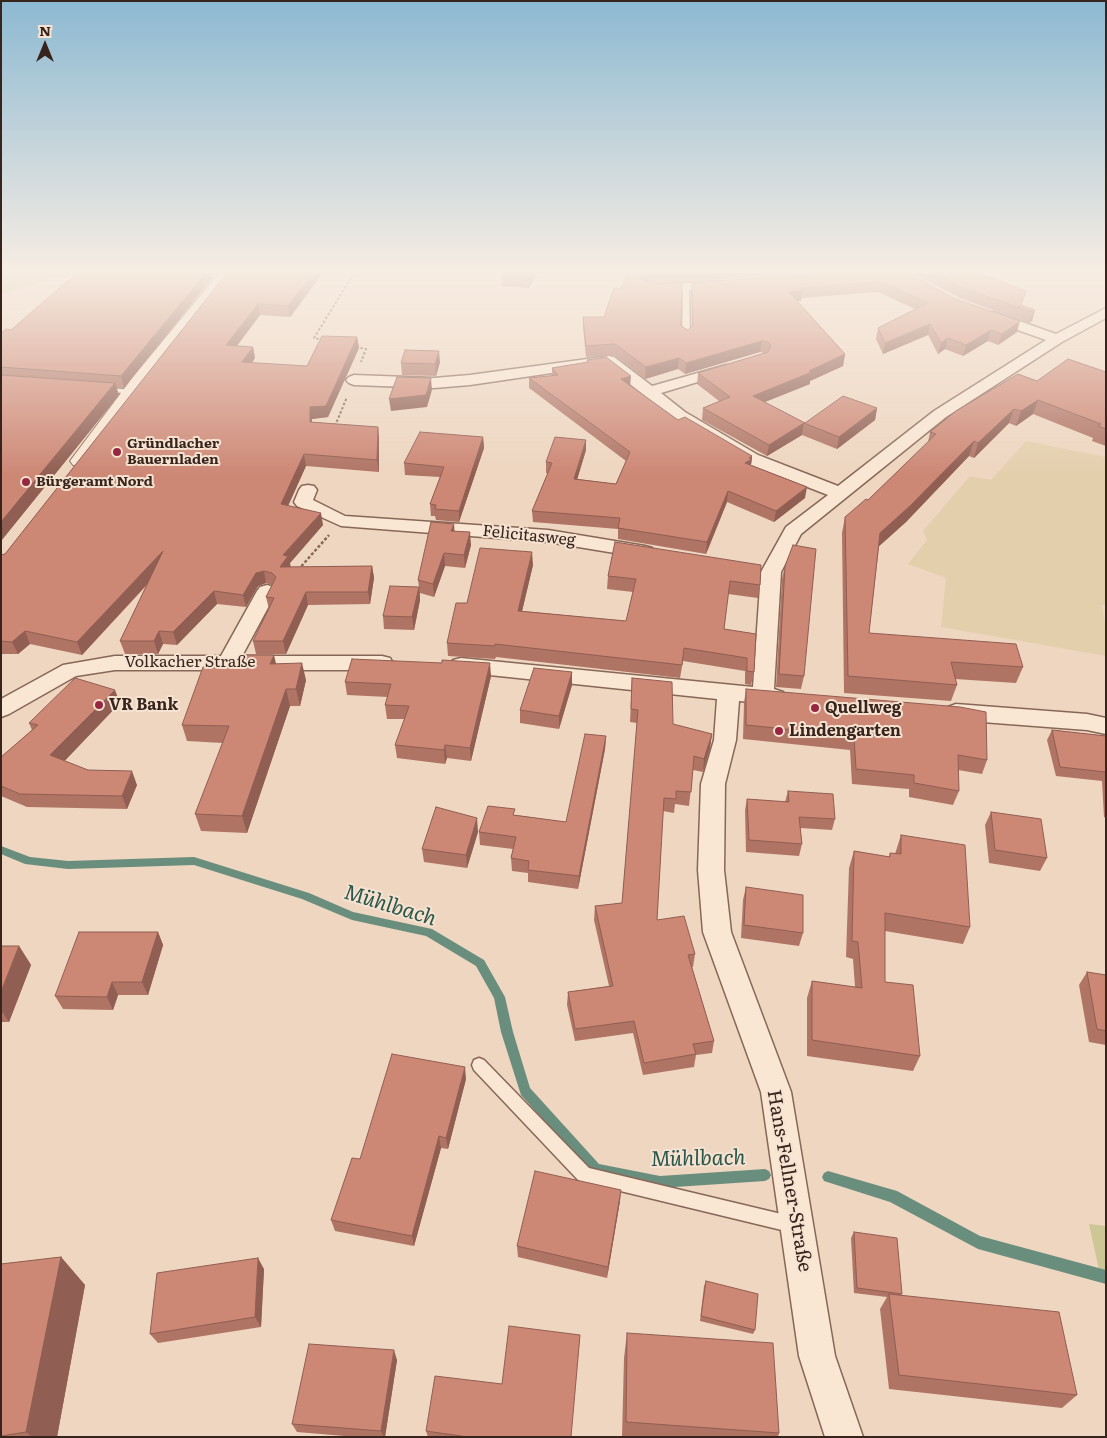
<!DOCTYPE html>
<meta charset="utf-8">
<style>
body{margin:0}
#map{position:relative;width:1107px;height:1438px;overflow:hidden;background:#eed6c0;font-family:Literata,serif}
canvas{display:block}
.frame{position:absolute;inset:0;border:2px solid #37241d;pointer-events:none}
.north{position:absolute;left:20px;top:20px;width:50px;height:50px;-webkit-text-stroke:4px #f6e2d0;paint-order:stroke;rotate:0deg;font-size:14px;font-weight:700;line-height:20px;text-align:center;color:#37241d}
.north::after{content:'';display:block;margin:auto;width:18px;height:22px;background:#37241d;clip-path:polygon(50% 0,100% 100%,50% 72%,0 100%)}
</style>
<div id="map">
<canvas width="1107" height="1438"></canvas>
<div class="frame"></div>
<div class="north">N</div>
</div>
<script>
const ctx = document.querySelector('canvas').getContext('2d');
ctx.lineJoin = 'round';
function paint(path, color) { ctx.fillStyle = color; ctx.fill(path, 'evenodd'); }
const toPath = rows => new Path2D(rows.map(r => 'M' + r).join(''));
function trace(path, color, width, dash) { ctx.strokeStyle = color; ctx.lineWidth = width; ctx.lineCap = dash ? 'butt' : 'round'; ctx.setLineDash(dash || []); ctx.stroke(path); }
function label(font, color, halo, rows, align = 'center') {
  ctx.font = font + ' Literata,serif'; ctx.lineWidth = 4; ctx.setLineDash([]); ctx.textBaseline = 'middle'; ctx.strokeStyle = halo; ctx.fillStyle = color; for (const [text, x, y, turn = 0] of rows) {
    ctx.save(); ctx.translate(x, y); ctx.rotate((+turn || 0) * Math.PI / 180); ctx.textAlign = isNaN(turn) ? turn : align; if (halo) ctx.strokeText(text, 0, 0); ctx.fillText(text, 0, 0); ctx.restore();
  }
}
paint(toPath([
 [1026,441,1106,457,1106,605,1102,605,1106,628,1106,656,941,627,946,578,908,564,927,540,923,531,970,476,991,480]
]), '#e4cfad');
paint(toPath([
 [1,273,75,273,1,294],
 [1089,1224,1106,1226,1106,1280,1101,1279]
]), '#ccc794');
paint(toPath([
 [1,846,30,857,68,861,194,857,309,893,353,912,432,929,484,960,505,997,513,1032,530,1088,599,1164,660,1176,765,1169,769,1171,771,1175,769,1179,765,1181,660,1188,592,1174,521,1095,501,1032,494,998,476,966,426,936,352,920,302,899,194,865,68,869,25,864,1,854,1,846],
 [828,1171,897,1191,980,1236,1106,1270,1106,1284,978,1249,890,1202,824,1181,822,1177,824,1173,828,1171]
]), '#6a8e7d');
const service = toPath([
 [686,286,689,288,690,337,686,339,682,337,683,288,686,286],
 [99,387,132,390,136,392,132,394,102,391,98,389,99,387],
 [479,1058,484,1060,589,1168,794,1217,800,1219,802,1225,800,1231,794,1233,579,1181,474,1070,472,1065,474,1060,479,1058]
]);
const minor = toPath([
 [723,281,728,282,730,285,728,288,652,293,645,289,652,285,723,281],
 [1106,308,1106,318,1062,342,946,417,801,534,781,572,774,689,783,692,786,697,783,702,775,704,739,701,736,740,725,784,724,870,731,932,791,1092,835,1356,863,1437,825,1437,799,1356,761,1092,703,932,698,870,701,784,714,740,717,699,461,672,453,670,450,665,453,660,461,658,753,687,761,572,786,527,828,495,746,463,673,418,606,365,470,385,434,388,354,385,349,383,346,380,349,377,354,375,434,378,470,375,609,356,614,357,652,386,726,365,731,366,733,369,731,372,661,393,685,412,758,455,838,486,934,411,1046,340,984,318,982,315,984,312,994,312,1056,334,1106,308],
 [308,485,314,486,317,490,313,500,345,516,548,530,645,546,652,548,654,552,652,556,645,558,548,542,341,526,297,506,294,502,299,490,302,486,308,485],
 [267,585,274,587,277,591,242,656,382,656,390,658,393,663,390,668,382,670,115,670,76,676,9,714,1,717,1,699,63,665,115,656,221,656,257,591,260,587,267,585],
 [956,704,1087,714,1106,718,1106,734,1087,730,956,720,948,717,945,712,948,707,956,704]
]);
const tertiary = toPath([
 [219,273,235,273,147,385,87,465,80,467,73,465,70,461,133,377,219,273]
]);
trace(service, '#876758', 3);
trace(minor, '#876758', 3);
trace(tertiary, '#876758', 2);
trace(toPath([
 [323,340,314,338,354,273],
 [356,347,366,349,361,362],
 [335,426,347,397]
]), '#876758', 2, [2.5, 2]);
trace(toPath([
 [298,570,329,535]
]), '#876758', 2.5, [3, 2]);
paint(service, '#f9e6d3');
paint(minor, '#f9e6d3');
paint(tertiary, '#f9e6d3');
paint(toPath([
 [79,273,216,273,124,388,116,387,119,395,1,541,1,333,11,330],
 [227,273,323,273,290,317,260,315,237,346,253,347,255,358,252,363,307,366,357,337,359,348,328,417,312,419,312,422,378,427,379,439,379,472,306,466,288,506,323,525,290,563,290,567,372,566,374,578,370,604,308,605,286,654,256,654,253,641,269,609,266,597,272,585,266,583,258,586,246,607,217,604,177,645,163,644,158,654,125,654,120,641,147,585,82,655,30,644,18,654,1,654,1,555,5,554],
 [537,273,529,288,502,286,502,275],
 [627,273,793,273,686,282,648,284,681,326,688,330,692,327,691,293,692,283,909,273,953,298,1017,332,998,345,988,341,963,356,945,349,938,354,928,335,883,354,876,339,878,328,915,309,878,292,802,298,801,301,797,301,845,354,843,366,810,381,810,384,765,402,805,423,877,408,875,420,837,449,802,435,767,456,702,420,703,408,719,401,697,384,698,373,764,353,760,352,685,374,678,369,645,379,614,355,586,357,583,328,583,317,604,317,621,289],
 [912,273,985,273,981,274,1021,306,1035,310,1032,321,1029,323,962,299],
 [440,362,436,376,402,375,401,363],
 [552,368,630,385,678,420,752,456,751,465,805,498,774,522,727,502,706,554,618,539,618,529,533,522,532,511,548,473,546,473,546,462,586,440,586,450,577,479,616,484,626,461,529,388,529,378,552,376],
 [1106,372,1106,446,1092,441,1093,438,1033,414,1016,426,1009,423,974,458,969,456,906,522,879,546,869,633,1023,667,1016,683,955,679,957,685,951,701,844,693,842,533,845,517,868,500,928,442,930,432,1037,381],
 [483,437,484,448,459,522,436,520,435,516,431,516,430,504,440,477,405,475,404,463],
 [454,532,471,545,465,568,445,566,434,597,420,593,420,600,414,630,384,629,383,616,419,587,418,580],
 [615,542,760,585,758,598,728,594,724,629,756,634,754,672,751,685,745,684,745,671,683,661,680,678,496,657,495,659,448,656,447,643,467,603,533,565,522,611,626,621,633,592,607,589,608,576],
 [785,566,804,676,801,689,776,687,782,579],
 [276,664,306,680,300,706,290,706,247,833,201,831,195,814,223,743,187,741,182,725,237,667],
 [572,672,572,685,559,729,520,723,520,710],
 [491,676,471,761,447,758,445,764,397,758,395,745,405,719,387,719,385,705,388,697,347,695,345,682],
 [632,678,673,724,712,734,710,748,703,772,693,770,689,806,675,804,674,813,663,811,657,920,695,954,693,967,692,967,714,1041,712,1053,696,1055,694,1067,643,1075,633,1033,575,1041,567,1005,568,992,609,986,594,920,595,906,622,903,637,723,630,722],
 [746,689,987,760,982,774,958,770,959,791,953,805,909,797,909,789,852,784,850,750,743,739,744,703],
 [120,703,64,761,88,770,137,785,127,809,27,807,1,796,1,757,32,730,29,723],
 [1052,730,1106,736,1106,818,1104,817,1102,781,1056,776,1047,740],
 [606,736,605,749,578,889,528,882,528,873,512,871,511,858,513,849,480,845,479,832,515,815,566,822],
 [788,791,835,819,832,830,800,828,802,844,799,856,746,852,745,810,747,799,785,802],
 [991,812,1047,858,1040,871,989,863,985,825],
 [478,832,467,868,424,862,422,849],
 [901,835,970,927,963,944,885,931,885,982,920,1056,913,1071,807,1056,807,998,812,981,855,987,853,959,846,957,849,868,854,851,889,857,890,853,895,854],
 [746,887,803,933,799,946,741,938,743,900],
 [158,932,163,945,148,995,118,995,113,1010,63,1009,55,996],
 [1,946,19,946,31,965,9,1022,1,1022],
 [1087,972,1106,975,1106,1045,1089,1042,1079,985],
 [466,1079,448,1149,441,1148,414,1246,335,1231,331,1220,360,1159],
 [620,1201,607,1278,518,1257,517,1246],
 [854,1232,902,1294,901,1295,1077,1395,1062,1408,889,1389,880,1309,887,1297,854,1293,851,1238],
 [61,1257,85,1285,57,1437,1,1437,1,1264],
 [264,1269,261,1327,158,1343,150,1334],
 [706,1281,755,1330,753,1334,700,1321,704,1286],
 [627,1333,779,1433,778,1437,622,1437,624,1358],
 [397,1360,385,1437,356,1437,297,1432,292,1424],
 [426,1431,571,1437,428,1437]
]), '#b07465');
paint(toPath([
 [206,273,216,273,124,388,121,376],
 [313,273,323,273,290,317,288,306],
 [531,273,537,273,529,288,529,277],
 [649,273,650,273,649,283,640,290,641,279],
 [803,290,801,301,787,302,789,292],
 [258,304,260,315,229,356,226,345],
 [1035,310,1032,321,1029,323,1033,312],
 [1020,321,1017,332,998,345,1002,334],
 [930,324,928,335,883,354,885,343],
 [991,330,988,341,963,356,966,345],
 [357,337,359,348,328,417,312,419,312,433,310,422,310,407],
 [948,338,945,349,938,354,941,343],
 [762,341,760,352,685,374,686,363],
 [253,347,255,358,244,373,242,362],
 [439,351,440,362,436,376,435,364],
 [845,354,843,366,810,381,810,384,752,407,753,396],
 [679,358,678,369,645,379,646,367],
 [631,376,630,387,621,379],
 [431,378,432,390,427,407,391,411,389,399],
 [115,383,119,395,1,541,1,522],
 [1038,400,1033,414,1016,426,1021,411],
 [877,408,875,420,837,449,839,437],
 [1014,409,1009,423,974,458,978,443],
 [804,423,802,435,767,456,769,445],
 [378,427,379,439,379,472,377,460],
 [483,437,484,448,459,522,459,511],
 [586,440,586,450,574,490,574,479],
 [974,441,969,456,906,522,876,549,880,533],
 [304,454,306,466,283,517,281,504],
 [752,456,752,459,750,470,745,463,749,458],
 [807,487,805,498,774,522,776,511],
 [728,491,727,502,706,554,707,542],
 [321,513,323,525,290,563,291,568,280,567,283,555],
 [454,524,455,537,451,531],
 [470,532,471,545,465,568,464,555],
 [163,551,166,563,82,655,77,642],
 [532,552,533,565,519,624,518,611],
 [444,553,445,566,434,597,433,584],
 [372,566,374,578,370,604,368,592],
 [264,571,266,583,258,586,246,607,243,595,256,573],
 [419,587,420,600,414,630,412,617],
 [214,591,217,604,177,645,173,632],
 [306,592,308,605,286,654,283,641],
 [25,631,30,644,18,654,12,642],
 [159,631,163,644,158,654,154,641],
 [274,655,278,672,270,664],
 [302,663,306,680,300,706,296,689],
 [490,663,491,676,471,761,470,748],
 [572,672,572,685,559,729,559,716],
 [286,689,290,706,247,833,242,816],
 [115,690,120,703,57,769,50,755],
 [712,734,710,748,703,772,704,759],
 [606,736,605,749,578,889,579,876],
 [445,745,447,758,445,764,444,750],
 [132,771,137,785,127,809,122,796],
 [477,818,478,832,467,868,466,855],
 [158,932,163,945,148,995,142,982],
 [19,946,31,965,9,1022,1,1010,1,992],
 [112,982,118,995,113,1010,107,997],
 [465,1067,466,1079,448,1149,446,1138],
 [439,1136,441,1148,414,1246,412,1236],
 [621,1190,620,1201,607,1278,608,1267],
 [61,1257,85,1285,57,1437,32,1437,26,1432],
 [258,1258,264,1269,261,1327,255,1317],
 [394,1350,397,1360,385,1437,384,1437,381,1431]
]), '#905e52');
const building = toPath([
 [79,273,206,273,121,376,1,367,1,333,6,329,11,330,65,283,79,273],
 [227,273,313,273,288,306,258,304,226,345,253,347,242,362,307,366,322,336,357,337,326,406,310,407,310,422,378,427,377,460,304,454,281,504,321,513,283,555,288,556,280,567,372,566,368,592,306,592,283,641,253,641,274,598,266,597,276,577,272,573,264,571,256,573,243,595,214,591,173,632,159,631,154,641,120,641,163,551,77,642,25,631,12,642,1,641,1,555,5,554,227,273],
 [503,273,531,273,529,277,502,275,503,273],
 [627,273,649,273,641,279,650,284,682,283,681,326,688,330,693,326,692,283,812,273,909,273,953,298,1020,321,1002,334,991,330,966,345,948,338,941,343,930,324,885,343,878,328,928,303,880,282,801,288,803,290,789,292,845,354,809,371,812,372,753,396,805,423,843,396,877,408,839,437,804,423,769,445,703,408,730,397,698,373,768,352,771,346,768,342,762,341,686,363,679,358,646,367,615,344,586,346,583,317,604,317,614,288,621,289,627,273],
 [935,273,979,273,1026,291,1021,305,1035,310,1033,312,965,289,935,273],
 [405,350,439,351,435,364,401,363,405,350],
 [606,357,631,376,621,379,678,420,685,417,752,456,749,458,752,459,745,463,807,487,776,511,728,491,707,542,618,528,620,518,532,511,552,463,546,462,555,437,586,440,574,479,616,484,630,452,529,378,558,375,552,368,588,362,587,360,606,357],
 [1068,359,1106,372,1106,429,1098,426,1101,424,1038,400,1021,411,1014,409,978,443,974,441,910,506,880,533,869,633,1016,644,1023,667,951,662,957,685,848,676,845,517,866,499,868,500,936,434,930,432,956,411,1018,374,1037,381,1068,359],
 [1,375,115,383,1,522,1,375],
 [397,377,431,378,426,395,389,399,397,377],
 [420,432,483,437,459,511,435,509,436,505,430,504,444,467,404,463,420,432],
 [431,522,454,524,451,531,470,532,464,555,444,553,433,584,418,580,431,522],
 [615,542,761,565,760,585,730,581,724,629,756,634,754,672,747,671,747,658,684,648,682,665,495,644,495,646,447,643,456,603,467,603,480,548,532,552,518,611,626,621,636,579,608,576,615,542],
 [793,545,816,549,804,676,779,674,785,566,793,545],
 [390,586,419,587,412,617,383,616,390,586],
 [243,655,274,655,270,664,302,663,296,689,286,689,242,816,195,814,229,726,182,725,203,667,237,667,243,655],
 [352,659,442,663,442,660,490,663,470,748,445,745,444,750,395,745,409,706,385,705,391,684,345,682,352,659],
 [534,668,572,672,559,716,520,710,534,668],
 [75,678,115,690,50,755,88,770,132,771,122,796,20,794,1,786,1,757,38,725,29,723,75,678],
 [632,678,672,682,673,724,712,734,704,759,694,756,691,792,676,791,676,799,664,798,657,920,684,916,695,954,688,955,714,1041,693,1044,696,1054,644,1063,634,1021,575,1029,568,992,613,986,595,906,622,903,638,710,631,709,632,678],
 [746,689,960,707,986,712,987,760,958,755,959,791,914,783,914,775,856,769,854,736,746,725,746,689],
 [1052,730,1106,736,1106,772,1060,767,1052,730],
 [585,734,606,736,579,876,528,870,529,861,511,858,516,837,479,832,488,806,515,809,513,815,566,822,585,734],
 [788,791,833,794,835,819,799,817,802,844,749,840,747,799,789,802,788,791],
 [436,807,477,818,466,855,422,849,436,807],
 [991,812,1041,819,1047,858,995,850,991,812],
 [901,835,965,845,970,927,885,913,885,982,913,985,920,1056,812,1040,812,981,862,988,858,942,852,941,854,851,890,857,890,853,901,854,901,835],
 [746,887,803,895,803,933,744,925,746,887],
 [79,932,158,932,142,982,112,982,107,997,55,996,79,932],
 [1,946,19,946,1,992,1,946],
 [1087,972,1106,975,1106,1031,1097,1029,1087,972],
 [392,1054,465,1067,446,1138,439,1136,412,1236,331,1220,352,1158,360,1159,392,1054],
 [535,1171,621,1190,608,1267,517,1246,535,1171],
 [854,1232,897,1238,902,1294,857,1288,854,1232],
 [61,1257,26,1432,1,1436,1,1264,61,1257],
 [258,1258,255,1317,150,1334,157,1273,258,1258],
 [706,1281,758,1294,755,1330,701,1316,706,1281],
 [889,1294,1059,1312,1077,1395,899,1375,889,1294],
 [509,1326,580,1335,571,1437,468,1437,426,1431,435,1376,502,1384,509,1326],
 [627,1333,773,1343,779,1433,626,1422,627,1333],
 [309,1344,394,1350,381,1431,292,1424,309,1344]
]);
paint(building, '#cd8775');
trace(building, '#905e52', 1);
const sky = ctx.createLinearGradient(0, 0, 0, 475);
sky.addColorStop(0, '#8cb9d2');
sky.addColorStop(0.57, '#f7ede3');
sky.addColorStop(1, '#f7ede300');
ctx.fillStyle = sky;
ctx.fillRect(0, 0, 1107, 475);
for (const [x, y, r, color] of [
 [117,452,5,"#972740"],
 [26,482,5,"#972740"],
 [99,705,5,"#972740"],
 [815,708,5,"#972740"],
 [779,731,5,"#972740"]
]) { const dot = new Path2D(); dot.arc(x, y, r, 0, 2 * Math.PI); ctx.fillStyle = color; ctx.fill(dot); trace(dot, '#f6e2d0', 2); }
label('bold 14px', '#37241d', '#f6e2d0', [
 ["Gründlacher",127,444],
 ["Bauernladen",127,460],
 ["Bürgeramt Nord",36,482]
], 'left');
label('16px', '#37241d', '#f6e2d0', [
 ["Felicitasweg",529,536,6],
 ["Volkacher Straße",190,662]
]);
label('bold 16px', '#37241d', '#f6e2d0', [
 ["VR Bank",109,705],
 ["Quellweg",825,708],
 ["Lindengarten",789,731]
], 'left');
label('19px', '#37241d', '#f6e2d0', [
 ["Hans-Fellner-Straße",789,1181,80]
]);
label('italic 21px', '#2b574b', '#f6e2d0', [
 ["Mühlbach",390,906,17],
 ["Mühlbach",698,1159,-1]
]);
</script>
